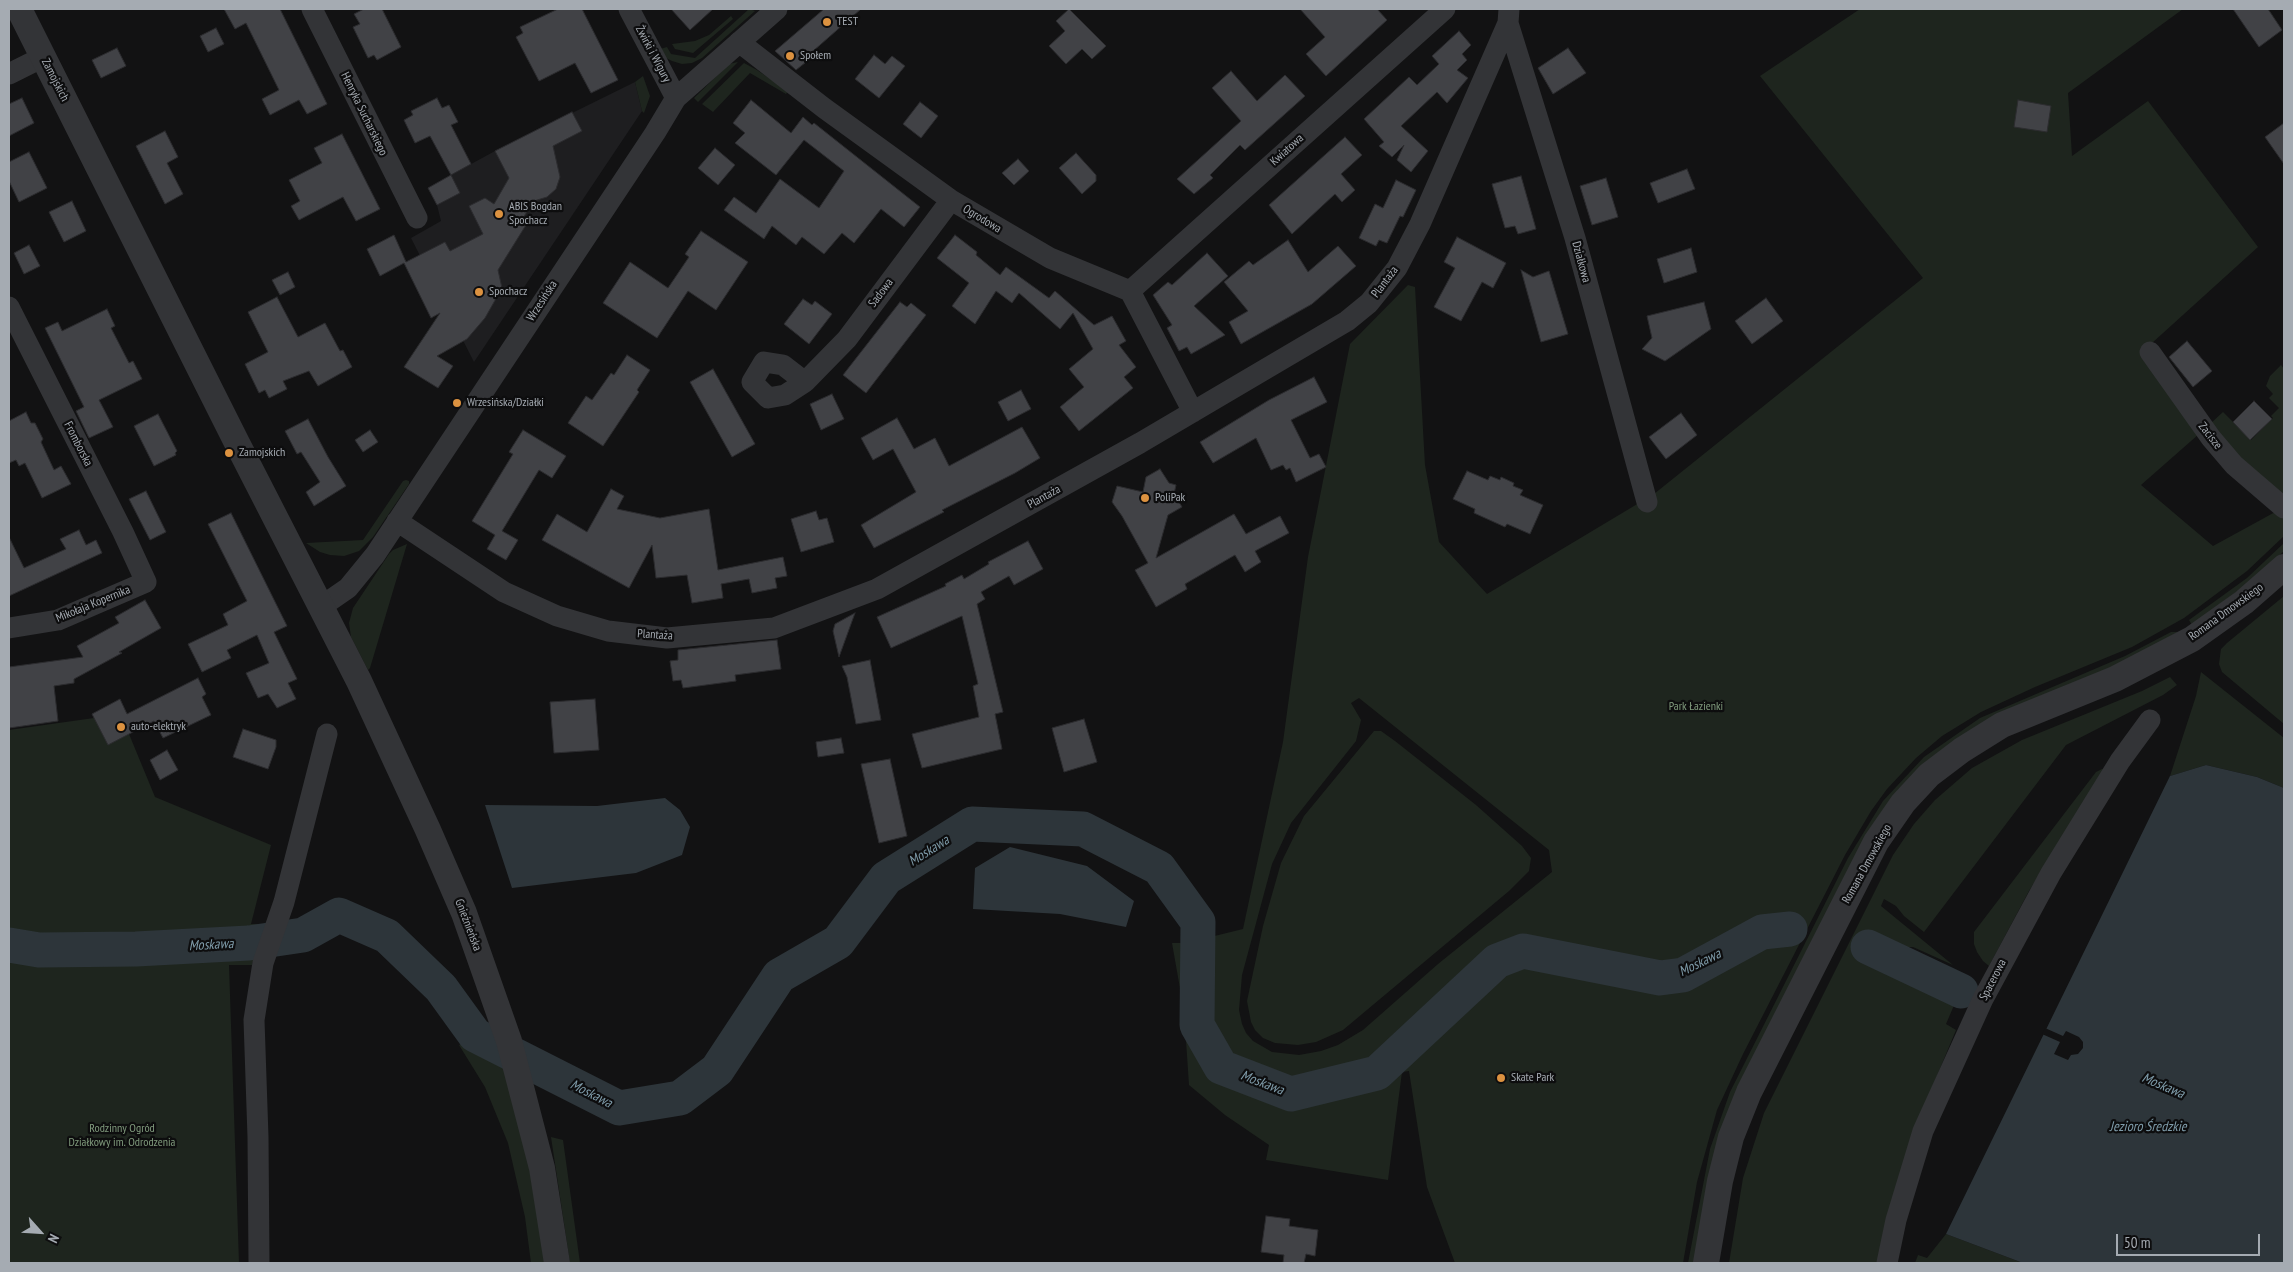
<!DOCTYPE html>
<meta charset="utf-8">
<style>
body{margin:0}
#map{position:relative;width:2293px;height:1272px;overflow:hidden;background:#121213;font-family:"PT Sans Narrow",sans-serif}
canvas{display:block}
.frame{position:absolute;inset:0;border:10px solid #a5abb2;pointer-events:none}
.north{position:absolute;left:15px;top:1207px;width:50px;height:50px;-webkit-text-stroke:4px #0d0d0e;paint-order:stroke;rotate:116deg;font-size:14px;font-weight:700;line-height:20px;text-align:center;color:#a5abb2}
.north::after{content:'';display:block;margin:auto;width:18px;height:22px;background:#a5abb2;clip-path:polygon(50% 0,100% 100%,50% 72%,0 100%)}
.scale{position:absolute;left:2116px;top:1234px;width:144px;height:22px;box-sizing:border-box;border:2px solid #a5abb2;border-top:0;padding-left:6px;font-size:15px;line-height:18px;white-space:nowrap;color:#a5abb2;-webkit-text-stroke:4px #0d0d0e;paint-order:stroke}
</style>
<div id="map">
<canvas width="2293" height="1272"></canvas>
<div class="frame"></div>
<div class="north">N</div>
<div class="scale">50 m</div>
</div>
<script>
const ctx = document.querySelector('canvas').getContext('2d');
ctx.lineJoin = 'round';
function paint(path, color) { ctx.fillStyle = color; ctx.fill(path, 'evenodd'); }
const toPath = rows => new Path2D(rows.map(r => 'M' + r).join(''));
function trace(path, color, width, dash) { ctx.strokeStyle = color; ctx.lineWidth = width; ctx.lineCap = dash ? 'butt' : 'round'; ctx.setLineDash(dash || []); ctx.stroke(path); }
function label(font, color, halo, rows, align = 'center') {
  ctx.font = font + ' "PT Sans Narrow",sans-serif'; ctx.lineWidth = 4.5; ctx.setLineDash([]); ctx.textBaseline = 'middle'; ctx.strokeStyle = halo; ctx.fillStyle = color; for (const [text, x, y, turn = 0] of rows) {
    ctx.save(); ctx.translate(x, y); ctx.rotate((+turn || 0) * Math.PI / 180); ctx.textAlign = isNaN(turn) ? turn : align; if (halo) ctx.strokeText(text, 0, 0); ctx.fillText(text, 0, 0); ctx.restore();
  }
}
paint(toPath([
 [635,82,642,111,474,362,411,238,441,221,437,205,460,193,451,175,495,151]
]), '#1e1e20');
paint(toPath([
 [749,9,755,11,702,58,692,63,682,64,672,61,666,58,660,49,667,47,671,54,695,58],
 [1860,9,2183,9,2068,93,2072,156,2148,101,2258,247,2141,353,2199,434,2141,485,2213,546,2277,511,2284,517,2284,536,2247,571,2184,618,2132,647,2035,687,1981,712,1942,736,1916,758,1887,789,1871,811,1845,855,1743,1054,1717,1110,1697,1182,1683,1263,1455,1263,1427,1187,1409,1071,1402,1072,1388,1180,1266,1160,1269,1145,1225,1115,1189,1085,1184,1011,1172,943,1186,943,1243,929,1283,742,1308,557,1350,344,1408,285,1415,287,1425,465,1439,542,1487,594,1654,494,1923,278,1760,76],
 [1359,698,1549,850,1552,872,1438,964,1363,1030,1338,1045,1321,1051,1299,1055,1272,1052,1253,1041,1246,1033,1242,1024,1239,1010,1242,975,1272,864,1291,823,1356,741,1361,720,1351,703],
 [731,16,733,19,693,53,675,49,672,44,695,41,709,35],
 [738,62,698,102,694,98,729,64],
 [744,63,757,70,788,91,786,94,750,73,713,112,702,104],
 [643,76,650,96,644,113,642,111,635,82],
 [2281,365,2284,369,2284,499,2261,484,2211,423,2223,412,2251,440,2273,418,2271,416,2279,408,2269,398,2273,394,2266,386,2270,376],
 [406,480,409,481,409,484,373,537,359,551,344,556,330,555,320,552,306,543,363,540,403,481],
 [2284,543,2284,551,2250,582,2192,625,2189,620,2247,578],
 [407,544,370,668,368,670,351,637,349,623,353,608,389,554,393,550],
 [2284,596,2284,724,2222,672,2219,664,2221,649,2227,643],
 [2171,632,2178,632,2131,660,2020,705,1855,857,1694,1263,1688,1263,1710,1149,1730,1092,1848,858,1883,801,1924,757,1980,718,2125,656],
 [2201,672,2284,738,2284,788,2257,777,2206,765,2170,776,2196,696],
 [2170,677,2177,685,2163,695,2066,745,1924,932,1904,916,1896,906,1884,899,1881,906,1953,965,1913,947,1892,947,1876,942,1877,940,1870,943,1868,953,1897,973,1946,996,1958,996,1946,1024,1956,1030,1915,1129,1879,1263,1729,1263,1743,1178,1764,1113,1893,855,1914,824,1935,800,1972,768,2022,740,2142,691],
 [94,718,129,734,155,797,271,845,251,924,263,924,252,965,229,965,239,1263,9,1263,9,730],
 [1374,731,1381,731,1395,741,1476,805,1522,846,1531,858,1529,871,1509,891,1343,1030,1316,1042,1298,1045,1275,1043,1263,1038,1255,1030,1251,1022,1247,1001,1263,926,1281,863,1304,816],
 [2102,769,2105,770,2029,891,1989,966,1983,961,1977,952,1974,944,1974,932,2096,772],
 [495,1026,532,1169,548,1263,531,1263,525,1217,508,1143,485,1087,459,1045],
 [551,1137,563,1140,580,1263,570,1263],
 [1946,1234,2023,1263,1915,1263,1918,1255,1927,1258]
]), '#1e251e');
paint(toPath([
 [2206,765,2257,777,2284,788,2284,1263,2023,1263,1946,1234,2170,776],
 [665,798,680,810,690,827,682,855,636,873,512,888,485,805,597,806],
 [1010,847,1087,866,1134,901,1126,927,1060,914,973,909,975,868],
 [1875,946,1908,957,1957,977,1964,985,1958,996,1946,996,1897,973,1872,954]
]), '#2d353a');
paint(toPath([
 [2045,1028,2063,1036,2066,1031,2079,1037,2083,1042,2083,1048,2078,1054,2071,1055,2068,1060,2054,1054,2060,1042,2042,1034]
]), '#121213');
trace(toPath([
 [9,945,39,950,136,949,249,943,303,935,339,915,387,936,441,988,475,1035,619,1108,680,1098,717,1070,779,976,838,942,886,878,972,824,1083,829,1159,868,1198,922,1197,1025,1221,1067,1291,1094,1377,1073,1497,961,1523,951,1660,978,1683,975,1762,932,1790,929],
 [1868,947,1961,991]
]), '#2d353a', 35);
const building = toPath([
 [224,9,280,9,327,104,307,114,299,100,270,115,262,99,279,90,246,23,235,29,224,9],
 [364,9,382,9,401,47,377,60,374,55,368,58,353,27,360,24,354,14,364,9],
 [558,9,582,9,618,80,591,93,575,63,539,81,516,37,523,33,520,27,558,9],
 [671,9,713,9,690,30,671,9],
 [824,9,861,9,804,59,806,62,796,70,775,51,824,9],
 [1069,9,1106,46,1092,59,1082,49,1066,64,1049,46,1065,31,1056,21,1069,9],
 [1300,9,1377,9,1387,20,1326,76,1306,54,1325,37,1300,9],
 [2233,9,2268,9,2282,30,2259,47,2233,9],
 [216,28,224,44,208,52,200,36,216,28],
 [1459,31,1471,45,1462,54,1467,60,1457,70,1468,78,1447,103,1437,92,1401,126,1428,151,1411,172,1397,160,1404,145,1392,157,1379,146,1384,142,1364,119,1409,77,1417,85,1439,64,1432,56,1459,31],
 [117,48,126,66,101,78,92,60,117,48],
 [1568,48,1586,73,1553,94,1538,68,1568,48],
 [874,55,885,64,892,56,905,66,879,98,855,79,874,55],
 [1231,71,1257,101,1285,75,1305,96,1245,150,1240,145,1210,175,1213,178,1194,194,1177,179,1241,121,1212,88,1231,71],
 [22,98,34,123,9,136,9,104,22,98],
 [437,98,442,108,449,105,458,122,451,125,471,164,451,175,430,136,415,143,404,120,413,115,411,111,437,98],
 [751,100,791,133,803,117,812,125,814,123,920,207,904,227,881,209,854,243,842,233,824,254,802,237,796,245,772,226,764,239,724,210,734,197,756,213,780,179,819,208,844,171,804,140,776,175,735,143,745,133,733,123,751,100],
 [2018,100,2051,106,2047,132,2014,127,2018,100],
 [920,102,938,116,921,138,903,124,920,102],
 [572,112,582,131,553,146,560,177,556,189,547,197,534,201,521,221,526,225,498,270,502,288,485,318,467,339,437,356,453,366,438,388,404,367,440,313,431,318,404,263,380,276,367,249,394,235,406,262,445,242,450,251,483,234,469,206,485,198,494,204,509,178,495,151,572,112],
 [2284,123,2284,164,2265,137,2284,123],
 [165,131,178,157,167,163,183,194,165,204,136,146,165,131],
 [342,134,380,209,356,221,343,197,299,220,291,206,300,201,289,180,322,163,314,148,342,134],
 [1345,137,1362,155,1341,174,1355,190,1342,202,1335,194,1292,234,1269,205,1345,137],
 [715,148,735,165,718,185,698,168,715,148],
 [29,152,47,188,19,202,9,181,9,162,29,152],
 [1076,153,1096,175,1096,181,1082,194,1059,168,1076,153],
 [1018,159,1029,171,1014,185,1002,173,1018,159],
 [1687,169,1695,189,1658,203,1650,183,1687,169],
 [451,175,460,193,437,205,428,188,451,175],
 [1521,176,1536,229,1518,234,1515,226,1505,228,1492,184,1521,176],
 [1606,178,1618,217,1592,225,1580,186,1606,178],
 [1396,180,1416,190,1403,217,1400,216,1387,243,1379,240,1376,246,1359,238,1375,204,1383,208,1396,180],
 [72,201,86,231,64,242,49,212,72,201],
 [701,231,748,262,716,310,688,291,657,338,603,303,630,262,668,288,689,257,685,254,701,231],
 [955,235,977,252,976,255,1000,275,1006,267,1049,298,1055,291,1094,325,1112,316,1126,341,1119,345,1136,367,1124,377,1133,388,1079,431,1060,407,1084,387,1069,369,1093,349,1073,313,1060,329,1019,293,1012,303,996,291,975,324,952,306,969,283,937,258,955,235],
 [1457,237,1506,263,1493,288,1482,282,1461,321,1434,307,1455,268,1444,262,1457,237],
 [1288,240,1308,272,1338,246,1356,266,1312,304,1241,344,1229,322,1248,311,1224,282,1249,261,1253,265,1288,240],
 [29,245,40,266,24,274,14,253,29,245],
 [1691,248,1697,272,1664,283,1657,259,1691,248],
 [1207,253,1228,276,1194,306,1225,335,1191,354,1187,347,1179,351,1167,328,1172,325,1153,295,1168,282,1172,285,1207,253],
 [1521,270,1533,277,1549,271,1568,334,1541,342,1521,270],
 [288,272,295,287,280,295,272,280,288,272],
 [277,297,298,337,325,323,340,351,343,350,352,367,318,386,309,371,283,381,287,389,269,398,265,390,259,393,245,364,268,352,248,312,277,297],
 [1766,298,1783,321,1752,344,1735,321,1766,298],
 [803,299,812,305,815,301,832,314,809,344,784,324,803,299],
 [900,302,907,307,911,303,926,315,866,393,843,375,900,302],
 [1704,302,1711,329,1665,361,1642,349,1652,338,1647,316,1704,302],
 [107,309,115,326,111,328,129,363,133,361,142,379,99,400,113,427,89,438,76,411,84,407,45,328,58,322,62,331,107,309],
 [2187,341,2212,371,2193,387,2169,357,2187,341],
 [627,355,650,370,637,390,639,392,603,446,568,423,586,396,592,400,611,373,614,375,627,355],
 [713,369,755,444,732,457,690,382,713,369],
 [1314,377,1327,402,1291,420,1310,458,1319,454,1326,467,1296,482,1290,468,1286,470,1283,465,1271,470,1256,438,1213,463,1200,442,1269,400,1314,377],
 [1021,390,1031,409,1008,421,998,402,1021,390],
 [832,394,844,419,821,430,810,404,832,394],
 [2254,401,2272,419,2250,440,2233,422,2254,401],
 [26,412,31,423,35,423,43,439,41,442,54,470,61,466,71,484,42,498,25,463,19,466,16,460,9,463,9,421,26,412],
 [1681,413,1697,435,1666,459,1649,437,1681,413],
 [158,414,177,451,175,453,176,455,154,466,134,426,158,414],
 [897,418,914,449,935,438,949,466,1022,427,1040,458,1015,473,942,510,944,512,874,548,861,525,916,492,893,449,873,460,861,438,897,418],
 [308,419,328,457,346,486,314,506,306,492,320,482,301,452,297,454,285,431,308,419],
 [370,430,378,442,363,452,355,440,370,430],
 [523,430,566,456,552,478,539,470,502,531,518,540,506,560,487,549,495,535,472,521,513,454,509,452,523,430],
 [1160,469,1169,483,1176,485,1174,494,1182,507,1168,515,1156,558,1234,514,1246,534,1280,516,1289,533,1255,551,1261,562,1245,572,1235,555,1185,584,1187,589,1156,607,1135,570,1148,563,1122,516,1112,502,1117,486,1143,492,1146,477,1160,469],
 [1467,471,1488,480,1490,476,1500,480,1501,477,1514,483,1513,486,1523,490,1520,495,1543,505,1530,534,1507,524,1505,527,1474,513,1475,509,1453,499,1467,471],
 [611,489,624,496,617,509,660,518,709,509,718,570,783,557,787,576,775,578,777,588,752,593,749,579,721,584,723,598,692,603,687,575,656,578,652,545,629,588,542,540,557,514,587,532,611,489],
 [146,491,166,532,150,540,129,499,146,491],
 [816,511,819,520,827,518,834,542,801,552,791,519,816,511],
 [231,513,287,626,274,632,297,679,288,683,296,699,277,708,268,694,258,698,246,673,269,663,257,635,227,650,231,658,202,672,188,644,228,625,223,614,247,601,208,524,231,513],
 [79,530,86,545,96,540,102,553,9,596,9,537,24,568,66,549,60,539,79,530],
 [1028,541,1043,569,1014,585,1009,576,981,592,985,599,977,604,1003,712,995,714,1002,749,922,768,912,734,979,717,973,686,978,684,962,616,891,648,877,617,946,586,945,584,962,575,964,579,989,564,988,562,1028,541],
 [145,600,161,628,119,652,122,653,74,679,74,683,54,686,58,721,9,728,9,667,83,657,77,646,119,623,115,617,145,600],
 [855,613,839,657,833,631,835,624,855,613],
 [777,640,781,669,735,675,736,681,683,688,681,680,673,681,670,661,678,660,678,650,777,640],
 [870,660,881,720,856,724,847,677,842,666,870,660],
 [198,678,206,694,202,697,211,715,163,738,154,721,108,745,92,714,120,699,127,714,198,678],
 [595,699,599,750,554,753,550,702,595,699],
 [1084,719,1097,762,1064,772,1052,728,1084,719],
 [243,729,276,740,276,747,268,769,233,757,243,729],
 [841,738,844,753,818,757,816,742,841,738],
 [167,750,178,770,160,780,150,760,167,750],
 [890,759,907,836,879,843,861,764,890,759],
 [1266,1216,1290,1219,1289,1226,1318,1230,1315,1256,1306,1254,1304,1263,1283,1263,1284,1255,1261,1252,1266,1216]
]);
paint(building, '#414246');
trace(building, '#2c2c2f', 1);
trace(toPath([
 [312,9,417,218],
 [629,9,676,98],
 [1508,23,1575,238,1647,502],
 [739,42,824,108,951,200,1050,258,1130,291,1193,412],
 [9,74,43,57],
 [1130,291,1445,9],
 [9,307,123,532,146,582,58,620,9,628],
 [2150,352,2211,438,2234,465,2284,508],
 [805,382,785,395,768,398,752,382,764,362,783,365,805,382,847,339,951,200],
 [397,521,504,592,557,616,608,631,667,638,774,628,877,589,1140,443,1347,321,1369,303,1397,268,1420,224,1508,23,1509,9],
 [322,606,348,588,375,555,655,133,676,98,777,9],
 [259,1263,258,1137,254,1020,263,963,284,902,327,734],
 [1887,1263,1896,1220,1923,1131,1983,999,2051,873,2120,761,2150,720]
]), '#333437', 21);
trace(toPath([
 [19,9,237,443,359,681,428,830,464,913,509,1041,542,1168,557,1263],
 [1706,1263,1720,1181,1731,1137,1749,1092,1876,842,1903,803,1929,775,1962,750,2002,725,2115,679,2192,639,2244,602,2284,567]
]), '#333437', 26);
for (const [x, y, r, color] of [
 [827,22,5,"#dc9240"],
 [790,56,5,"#dc9240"],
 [499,214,5,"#dc9240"],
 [479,292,5,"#dc9240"],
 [457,403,5,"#dc9240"],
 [229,453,5,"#dc9240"],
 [1145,498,5,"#dc9240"],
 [121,727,5,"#dc9240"],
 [1501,1078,5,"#dc9240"]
]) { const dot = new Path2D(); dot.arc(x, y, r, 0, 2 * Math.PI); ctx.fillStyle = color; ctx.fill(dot); trace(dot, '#0d0d0e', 2); }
label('12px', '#a5abb2', '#0d0d0e', [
 ["TEST",837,22],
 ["Społem",800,56],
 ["ABIS Bogdan",509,207],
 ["Spochacz",509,221],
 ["Spochacz",489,292],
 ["Wrzesińska/Działki",467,403],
 ["Zamojskich",239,453],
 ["PoliPak",1155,498],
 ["auto-elektryk",131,727],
 ["Skate Park",1511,1078]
], 'left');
label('12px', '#a5abb2', '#0d0d0e', [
 ["Żwirki i Wigury",653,54,62],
 ["Zamojskich",55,80,63],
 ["Henryka Sucharskiego",364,114,64],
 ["Kwiatowa",1287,150,-42],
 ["Ogrodowa",982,219,31],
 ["Działkowa",1581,262,75],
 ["Plantaża",1385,282,-53],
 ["Sadowa",881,293,-53],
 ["Wrzesińska",542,301,-57],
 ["Zacisze",2210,436,52],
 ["Fromborska",78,444,63],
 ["Plantaża",1044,497,-29],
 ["Mikołaja Kopernika",93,604,-22],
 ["Romana Dmowskiego",2226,612,-36],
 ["Plantaża",655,635,4],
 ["Romana Dmowskiego",1867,864,-61],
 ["Gnieźnieńska",468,925,69],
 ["Spacerowa",1993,980,-63]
]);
label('12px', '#809b7d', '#0d0d0e', [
 ["Park Łazienki",1696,707],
 ["Rodzinny Ogród",122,1129],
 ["Działkowy im. Odrodzenia",122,1143]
]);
label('italic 14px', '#7f9caa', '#0d0d0e', [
 ["Moskawa",929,851,-32],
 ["Moskawa",211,945,-3],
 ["Moskawa",1700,963,-26],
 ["Moskawa",1262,1083,21],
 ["Moskawa",2163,1086,23],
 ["Moskawa",591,1094,27],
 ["Jezioro Średzkie",2148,1127]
]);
</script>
